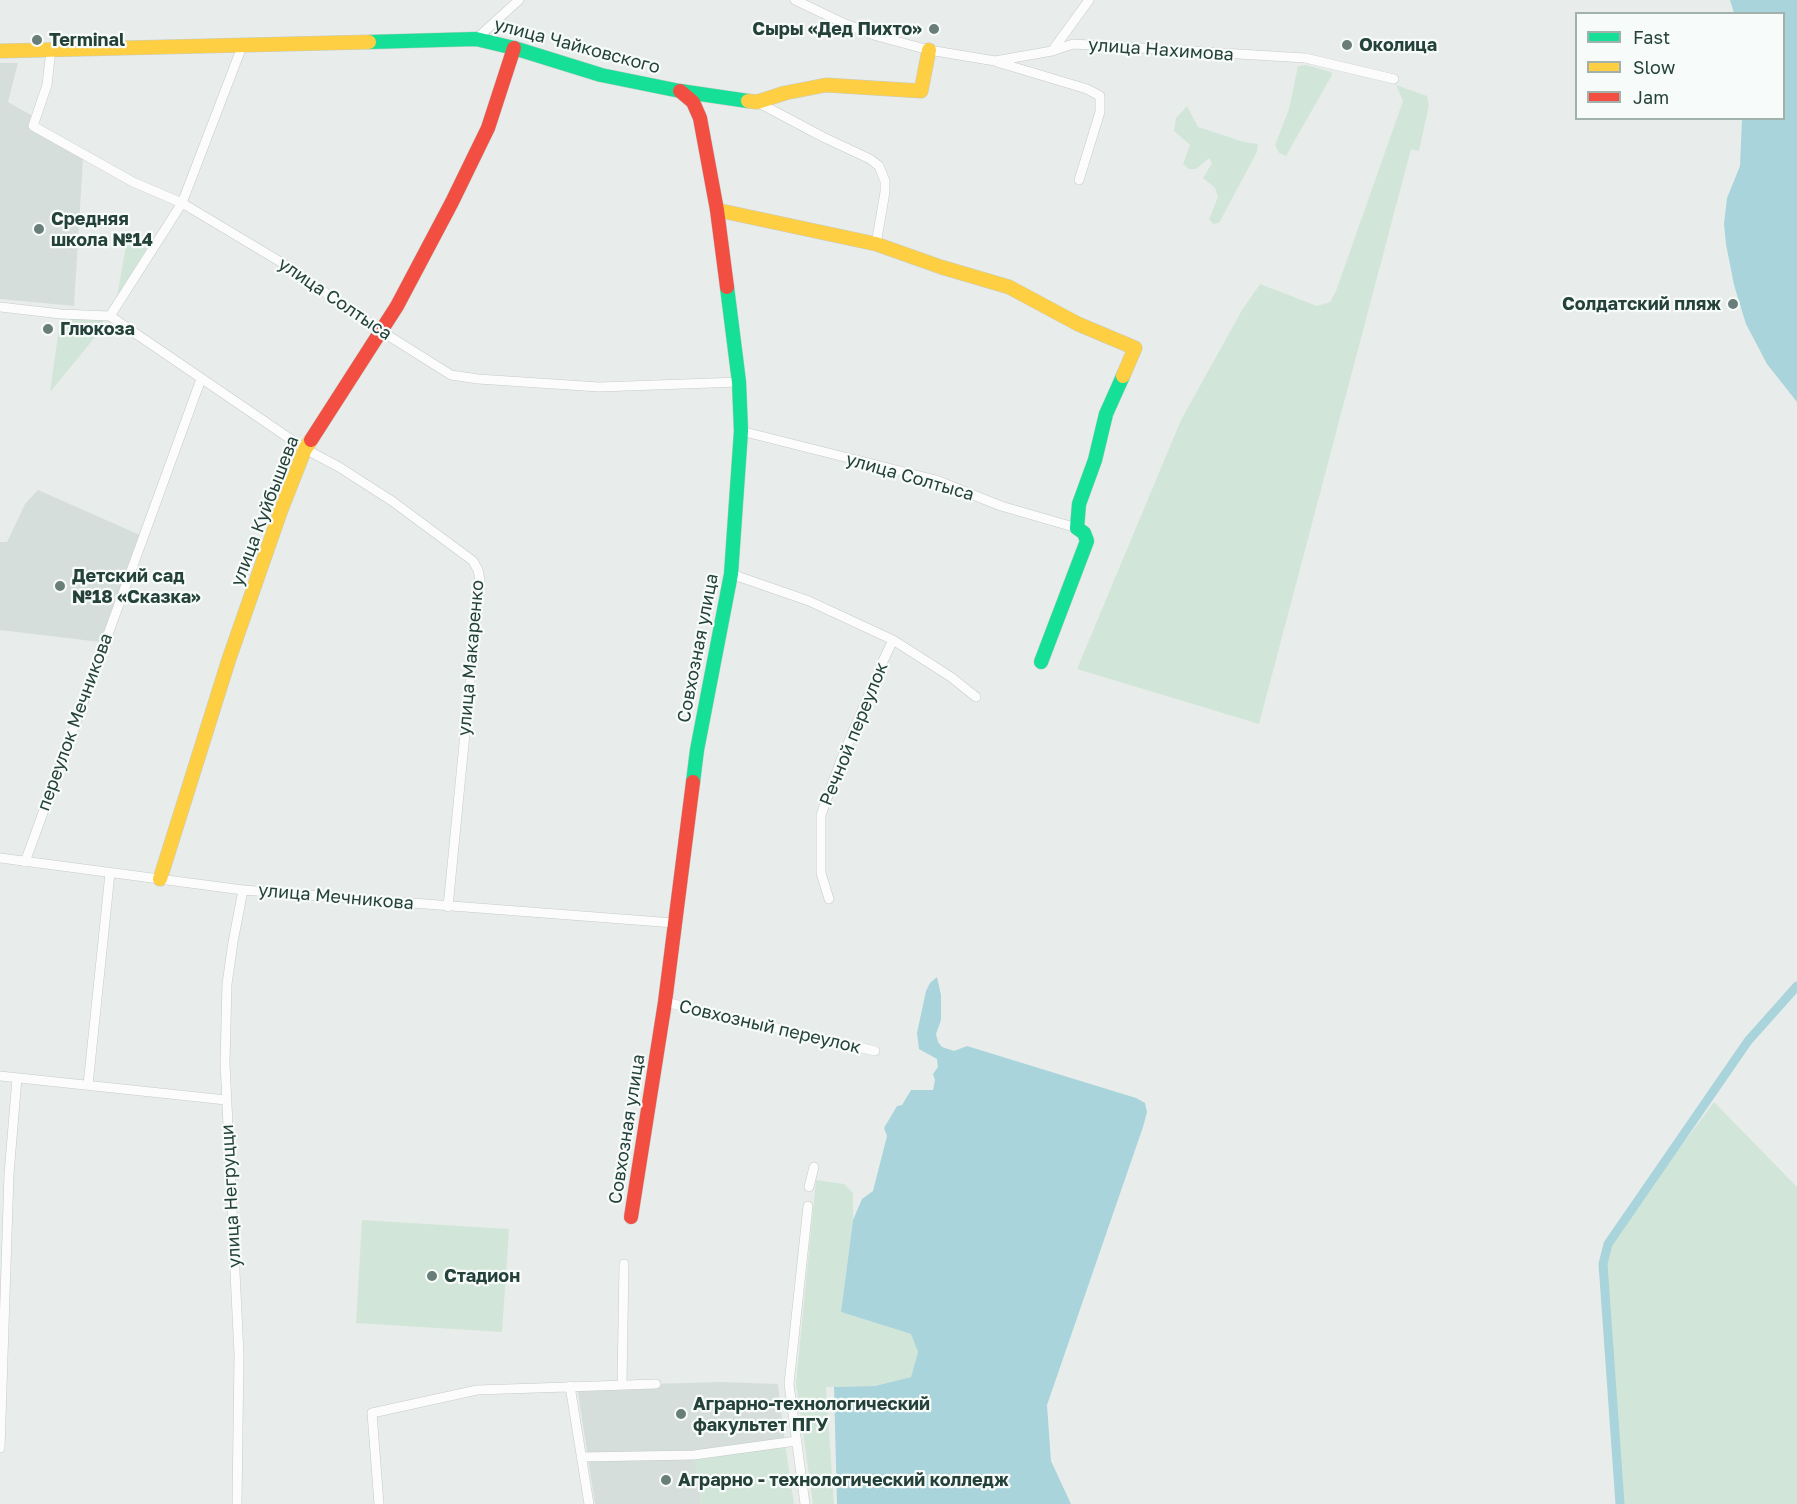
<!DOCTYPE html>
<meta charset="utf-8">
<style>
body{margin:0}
#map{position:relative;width:1797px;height:1504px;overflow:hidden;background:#e8edeb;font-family:"Golos Text",sans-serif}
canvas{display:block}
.legend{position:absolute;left:1575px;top:12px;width:210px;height:108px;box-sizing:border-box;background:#f7fbf9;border:2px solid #a3b1ad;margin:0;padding:8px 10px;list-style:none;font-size:18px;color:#24423a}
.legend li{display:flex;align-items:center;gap:12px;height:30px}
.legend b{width:30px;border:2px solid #a3b1ad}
</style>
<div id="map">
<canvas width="1797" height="1504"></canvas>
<ul class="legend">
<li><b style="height:8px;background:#16e098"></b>Fast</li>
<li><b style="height:8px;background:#ffcf43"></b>Slow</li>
<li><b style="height:8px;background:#f24e42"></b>Jam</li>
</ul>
</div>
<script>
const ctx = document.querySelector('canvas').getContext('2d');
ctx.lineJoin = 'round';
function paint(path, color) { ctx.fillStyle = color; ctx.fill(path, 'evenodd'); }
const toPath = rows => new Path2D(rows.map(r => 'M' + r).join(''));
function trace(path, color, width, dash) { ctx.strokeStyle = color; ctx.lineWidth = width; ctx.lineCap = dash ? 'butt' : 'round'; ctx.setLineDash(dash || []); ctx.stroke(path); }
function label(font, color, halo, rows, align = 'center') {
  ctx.font = font + ' "Golos Text",sans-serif'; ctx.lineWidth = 4.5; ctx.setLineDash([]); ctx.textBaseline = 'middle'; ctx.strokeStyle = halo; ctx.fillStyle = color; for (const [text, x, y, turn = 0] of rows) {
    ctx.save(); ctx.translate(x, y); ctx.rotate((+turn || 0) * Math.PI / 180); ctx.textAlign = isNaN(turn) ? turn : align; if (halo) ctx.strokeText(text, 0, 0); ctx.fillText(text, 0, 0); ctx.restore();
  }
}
paint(toPath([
 [0,63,18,63,8,102,31,115,30,128,83,159,74,306,0,299],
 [38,490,140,535,100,642,0,630,0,542,7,542,25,504],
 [720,1382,778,1384,785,1443,695,1455,701,1504,595,1504,577,1386]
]), '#d6dedb');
paint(toPath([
 [1306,65,1331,72,1332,75,1286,156,1279,153,1275,145,1289,109,1298,66],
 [1396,85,1427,96,1429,105,1419,151,1411,149,1259,724,1077,669,1181,420,1242,310,1260,284,1317,306,1330,302,1336,291,1403,101],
 [1187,106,1198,127,1244,142,1258,144,1257,152,1219,223,1213,224,1209,219,1218,197,1215,188,1203,178,1212,163,1209,158,1196,169,1189,169,1183,164,1190,145,1174,131,1176,118],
 [126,245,147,248,117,297],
 [61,314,104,316,101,330,50,392],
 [1714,1102,1797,1187,1797,1504,1620,1504,1603,1264,1608,1244],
 [816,1180,844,1184,853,1193,853,1220,841,1312,911,1334,918,1352,911,1377,875,1386,826,1387,834,1504,813,1504,796,1383],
 [362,1220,509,1229,502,1332,356,1323],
 [785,1443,794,1504,701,1504,694,1455]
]), '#d1e6d8');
paint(toPath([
 [1730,0,1797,0,1797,402,1767,364,1746,324,1734,285,1726,244,1724,224,1727,198,1740,166,1742,119,1784,118,1784,14,1734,13],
 [937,977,941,995,941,1020,936,1034,938,1042,942,1047,954,1051,967,1046,1136,1098,1145,1103,1147,1112,1143,1127,1047,1405,1051,1461,1071,1504,837,1504,834,1387,875,1386,911,1377,918,1352,911,1334,841,1312,853,1220,862,1199,873,1191,887,1136,884,1128,897,1106,902,1105,911,1090,933,1090,935,1080,933,1074,938,1067,937,1059,919,1049,917,1033,926,991,930,983]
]), '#a9d4db');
trace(toPath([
 [1620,1504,1603,1264,1608,1244,1748,1041,1797,986]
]), '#a9d4db', 9);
const street = toPath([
 [795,0,843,23,877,36,929,50,995,61,1052,51,1073,44,1305,58,1394,79],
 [476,39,519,0],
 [51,50,47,85,33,126,133,182,182,203,284,264,381,331,451,375,478,379,599,387,739,382],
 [1052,51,1089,0],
 [997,62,1087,89,1100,96,1100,112,1079,180],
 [757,102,823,137,870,159,879,166,885,181,885,192,876,244],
 [0,307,61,314,110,316],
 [110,316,305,449,339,467,392,501,473,561,478,570,480,580,448,907],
 [110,316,182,203,243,44],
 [741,431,936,480,1001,506,1077,528],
 [731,574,809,601,893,640,951,677,976,697],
 [0,858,243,890,674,923],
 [25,862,201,379],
 [829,899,821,873,821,815,841,760,884,659,893,640],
 [665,1002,875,1051],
 [0,1076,226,1100],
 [88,1085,110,873],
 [809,1187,814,1167],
 [622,1384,624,1264],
 [570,1386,589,1504],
 [0,1448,9,1174,17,1078],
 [581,1457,694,1455,796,1441],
 [237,1504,239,1355,225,1063,227,984,233,942,243,890],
 [379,1504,372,1413,477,1390,656,1384],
 [805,1504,789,1384,808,1206]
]);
const fast = toPath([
 [369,42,476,39,514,48,601,75,680,91,748,101],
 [1041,662,1087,541,1084,533,1077,528,1079,504,1095,460,1106,414,1123,376],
 [693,782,697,750,731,574,741,431,739,382,727,287]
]);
const slow = toPath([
 [0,51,369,42],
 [748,101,757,102,785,93,826,85,921,91,929,50],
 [717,210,876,244,941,267,1009,287,1078,324,1135,348,1123,376],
 [160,879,229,659,281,510,305,449,311,440]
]);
const jam = toPath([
 [680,91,693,102,700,118,717,210,727,287],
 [311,440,397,306,452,202,488,128,514,48],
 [631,1217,665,1002,693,782]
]);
trace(street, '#c5cac8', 10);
trace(fast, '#c3cbc8', 15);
trace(slow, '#c3cbc8', 15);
trace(jam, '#c3cbc8', 15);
trace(street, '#fcfcfc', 9);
trace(fast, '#16e098', 14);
trace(slow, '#ffcf43', 14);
trace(jam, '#f24e42', 14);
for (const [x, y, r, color] of [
 [934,29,6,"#697e78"],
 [37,40,6,"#697e78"],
 [1347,45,6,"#697e78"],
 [39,229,6,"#697e78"],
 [1733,304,6,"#697e78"],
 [48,329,6,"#697e78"],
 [60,586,6,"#697e78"],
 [432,1276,6,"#697e78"],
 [681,1414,6,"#697e78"],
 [666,1480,6,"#697e78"]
]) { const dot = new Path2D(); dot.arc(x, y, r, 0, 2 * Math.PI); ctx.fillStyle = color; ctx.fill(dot); trace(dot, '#f7fbf9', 2); }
label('bold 18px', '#24423a', '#f7fbf9', [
 ["Сыры «Дед Пихто»",922,29,"right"],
 ["Terminal",49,40],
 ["Околица",1359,45],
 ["Средняя",51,219],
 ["школа №14",51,240],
 ["Солдатский пляж",1721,304,"right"],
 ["Глюкоза",60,329],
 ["Детский сад",72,576],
 ["№18 «Сказка»",72,597],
 ["Стадион",444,1276],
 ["Аграрно-технологический",693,1404],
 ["факультет ПГУ",693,1425],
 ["Аграрно - технологический колледж",678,1480]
], 'left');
label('18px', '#24423a', '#f7fbf9', [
 ["улица Чайковского",577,46,15],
 ["улица Нахимова",1161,50,4],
 ["улица Солтыса",335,299,34],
 ["улица Солтыса",910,477,16],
 ["улица Куйбышева",265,511,-69],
 ["Совхозная улица",698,648,-79],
 ["улица Макаренко",471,658,-85],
 ["переулок Мечникова",75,722,-70],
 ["Речной переулок",854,734,-68],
 ["улица Мечникова",336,897,5],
 ["Совхозный переулок",770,1027,13],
 ["Совхозная улица",627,1129,-81],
 ["улица Негруцци",231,1196,-93]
]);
</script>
